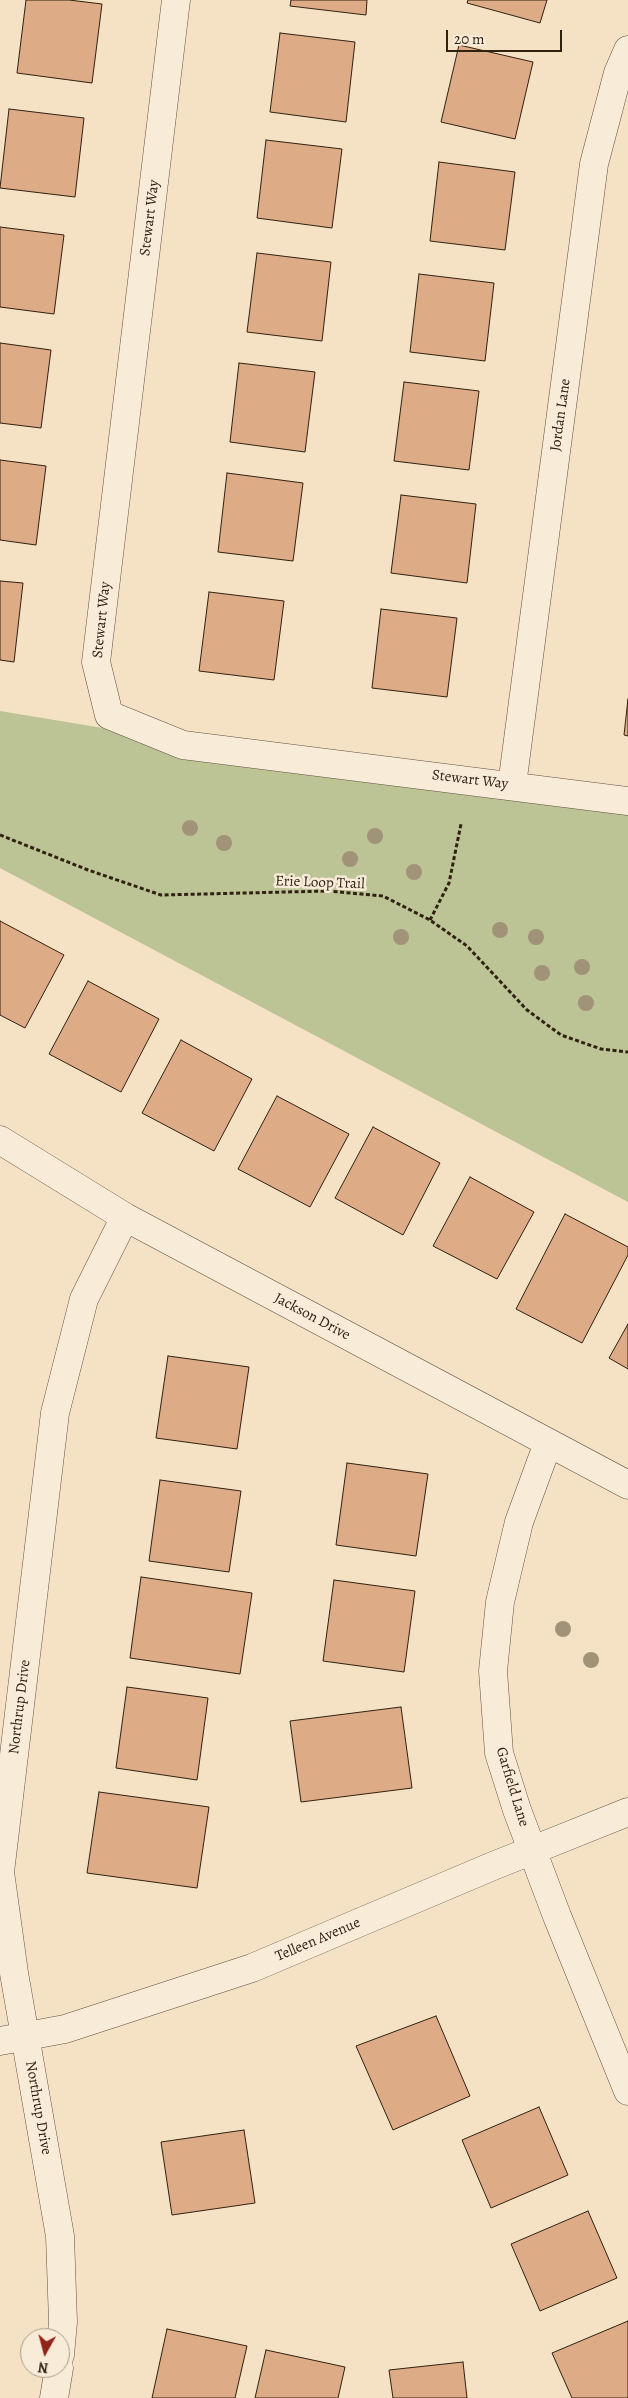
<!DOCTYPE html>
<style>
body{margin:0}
#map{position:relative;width:628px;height:2398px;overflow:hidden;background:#f5e2c5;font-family:Alegreya,serif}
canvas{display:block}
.north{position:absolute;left:20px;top:2328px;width:50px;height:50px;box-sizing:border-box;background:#f8ecd9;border:1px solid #a89b89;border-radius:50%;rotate:187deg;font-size:14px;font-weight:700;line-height:20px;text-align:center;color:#302111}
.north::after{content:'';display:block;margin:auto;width:18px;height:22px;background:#8f2418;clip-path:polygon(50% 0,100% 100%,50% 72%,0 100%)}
.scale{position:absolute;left:446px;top:30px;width:116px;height:22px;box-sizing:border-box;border:2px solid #302111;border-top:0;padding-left:6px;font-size:15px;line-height:18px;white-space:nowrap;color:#302111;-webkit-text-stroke:4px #f8ecd9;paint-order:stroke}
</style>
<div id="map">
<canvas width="628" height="2398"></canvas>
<div class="north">N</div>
<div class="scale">20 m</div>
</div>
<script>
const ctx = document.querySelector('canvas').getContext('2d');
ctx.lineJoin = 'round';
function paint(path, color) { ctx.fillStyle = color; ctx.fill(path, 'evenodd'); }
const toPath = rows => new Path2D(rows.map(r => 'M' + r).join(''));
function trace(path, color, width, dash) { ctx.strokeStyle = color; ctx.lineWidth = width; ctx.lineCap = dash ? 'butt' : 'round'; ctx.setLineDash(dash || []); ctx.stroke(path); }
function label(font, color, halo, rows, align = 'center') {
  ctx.font = font + ' Alegreya,serif'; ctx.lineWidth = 5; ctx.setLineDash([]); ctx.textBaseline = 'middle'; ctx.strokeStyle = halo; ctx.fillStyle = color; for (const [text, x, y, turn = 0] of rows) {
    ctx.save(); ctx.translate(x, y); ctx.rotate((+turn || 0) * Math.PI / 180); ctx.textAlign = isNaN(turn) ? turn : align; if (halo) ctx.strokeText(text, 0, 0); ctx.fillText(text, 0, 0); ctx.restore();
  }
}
paint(toPath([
 [0,711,628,815,628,1202,0,868]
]), '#bcc395');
const building = toPath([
 [26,0,69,0,102,4,92,83,17,73,26,0],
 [291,0,367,0,366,15,290,6,291,0],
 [468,0,547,0,540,23,467,3,468,0],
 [280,33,355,42,346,122,270,112,280,33],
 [459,45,533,62,515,139,441,122,459,45],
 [9,109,84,118,75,197,0,188,9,109],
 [266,140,342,149,332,228,257,218,266,140],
 [439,162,515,172,505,250,430,241,439,162],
 [0,227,64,235,54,314,0,307,0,227],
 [257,253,331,262,322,341,247,332,257,253],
 [419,274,494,283,485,361,410,352,419,274],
 [0,343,51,350,41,428,0,423,0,343],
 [239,363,315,372,305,452,230,442,239,363],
 [404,382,479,391,469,470,394,461,404,382],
 [0,460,46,466,36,545,0,540,0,460],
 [227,473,303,483,293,561,218,552,227,473],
 [401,495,476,504,467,583,391,573,401,495],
 [0,581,23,583,14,662,0,660,0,581],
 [209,592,284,601,274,680,199,671,209,592],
 [381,609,457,618,447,697,372,688,381,609],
 [628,699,628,736,624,735,628,699],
 [0,921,64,955,25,1028,0,1015,0,921],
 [88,981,159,1019,121,1092,49,1054,88,981],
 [181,1040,252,1079,214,1151,142,1113,181,1040],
 [277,1096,349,1134,310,1207,238,1169,277,1096],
 [373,1127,440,1163,403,1235,335,1198,373,1127],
 [470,1177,534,1212,497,1279,433,1246,470,1177],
 [565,1214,628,1247,628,1255,582,1343,516,1309,565,1214],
 [628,1324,628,1369,609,1358,628,1324],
 [168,1356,249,1367,237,1449,156,1438,168,1356],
 [347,1463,428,1474,416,1556,336,1545,347,1463],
 [160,1480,241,1491,229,1572,149,1561,160,1480],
 [141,1577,252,1593,240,1674,130,1658,141,1577],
 [334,1580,415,1591,404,1672,323,1661,334,1580],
 [127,1687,208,1698,197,1780,116,1768,127,1687],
 [401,1707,412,1788,301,1802,290,1721,401,1707],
 [99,1792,209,1807,197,1888,87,1873,99,1792],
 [436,2016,470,2096,393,2130,356,2046,436,2016],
 [539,2107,568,2175,491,2208,462,2140,539,2107],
 [244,2130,255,2203,172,2215,161,2142,244,2130],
 [588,2211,617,2278,540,2311,511,2244,588,2211],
 [628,2321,628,2398,572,2398,552,2353,628,2321],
 [167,2329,247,2346,235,2398,152,2398,167,2329],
 [266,2350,345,2367,338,2398,255,2398,266,2350],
 [463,2362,467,2398,393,2398,389,2370,463,2362]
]);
paint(building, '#ddab86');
trace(building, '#302111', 1);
const minor = toPath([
 [176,0,96,662,109,715,183,745,628,801],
 [512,785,594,164,618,73,628,50],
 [0,1140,125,1217,628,1485],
 [548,1443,519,1522,500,1602,493,1671,499,1753,517,1810,557,1916,628,2091],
 [0,2041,65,2029,252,1968,493,1866,628,1812],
 [60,2355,63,2322,60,2236,14,1973,0,1872,55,1413,84,1299,125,1217],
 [54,2398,59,2368]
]);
trace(minor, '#61513e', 29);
trace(toPath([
 [0,835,88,870,161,895,328,891,383,896,430,920,467,946,527,1010,561,1035,601,1049,628,1052],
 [430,920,449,883,461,824]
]), '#302111', 3, [4, 2.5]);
trace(minor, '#f8ecd9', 28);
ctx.fillStyle = '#a09378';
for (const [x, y] of [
 [190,828],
 [375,836],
 [224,843],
 [350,859],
 [414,872],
 [500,930],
 [401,937],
 [536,937],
 [582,967],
 [542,973],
 [586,1003],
 [563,1629],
 [591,1660]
]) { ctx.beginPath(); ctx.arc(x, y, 8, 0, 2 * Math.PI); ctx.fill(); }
label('15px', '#302111', '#f8ecd9', [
 ["Stewart Way",150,218,-83],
 ["Jordan Lane",561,415,-82],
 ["Stewart Way",102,620,-84],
 ["Stewart Way",470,780,7],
 ["Erie Loop Trail",320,883,2],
 ["Jackson Drive",312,1317,28],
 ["Northrup Drive",20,1707,-83],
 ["Garfield Lane",512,1787,73],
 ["Telleen Avenue",318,1940,-23],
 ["Northrup Drive",38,2108,80]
]);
</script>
